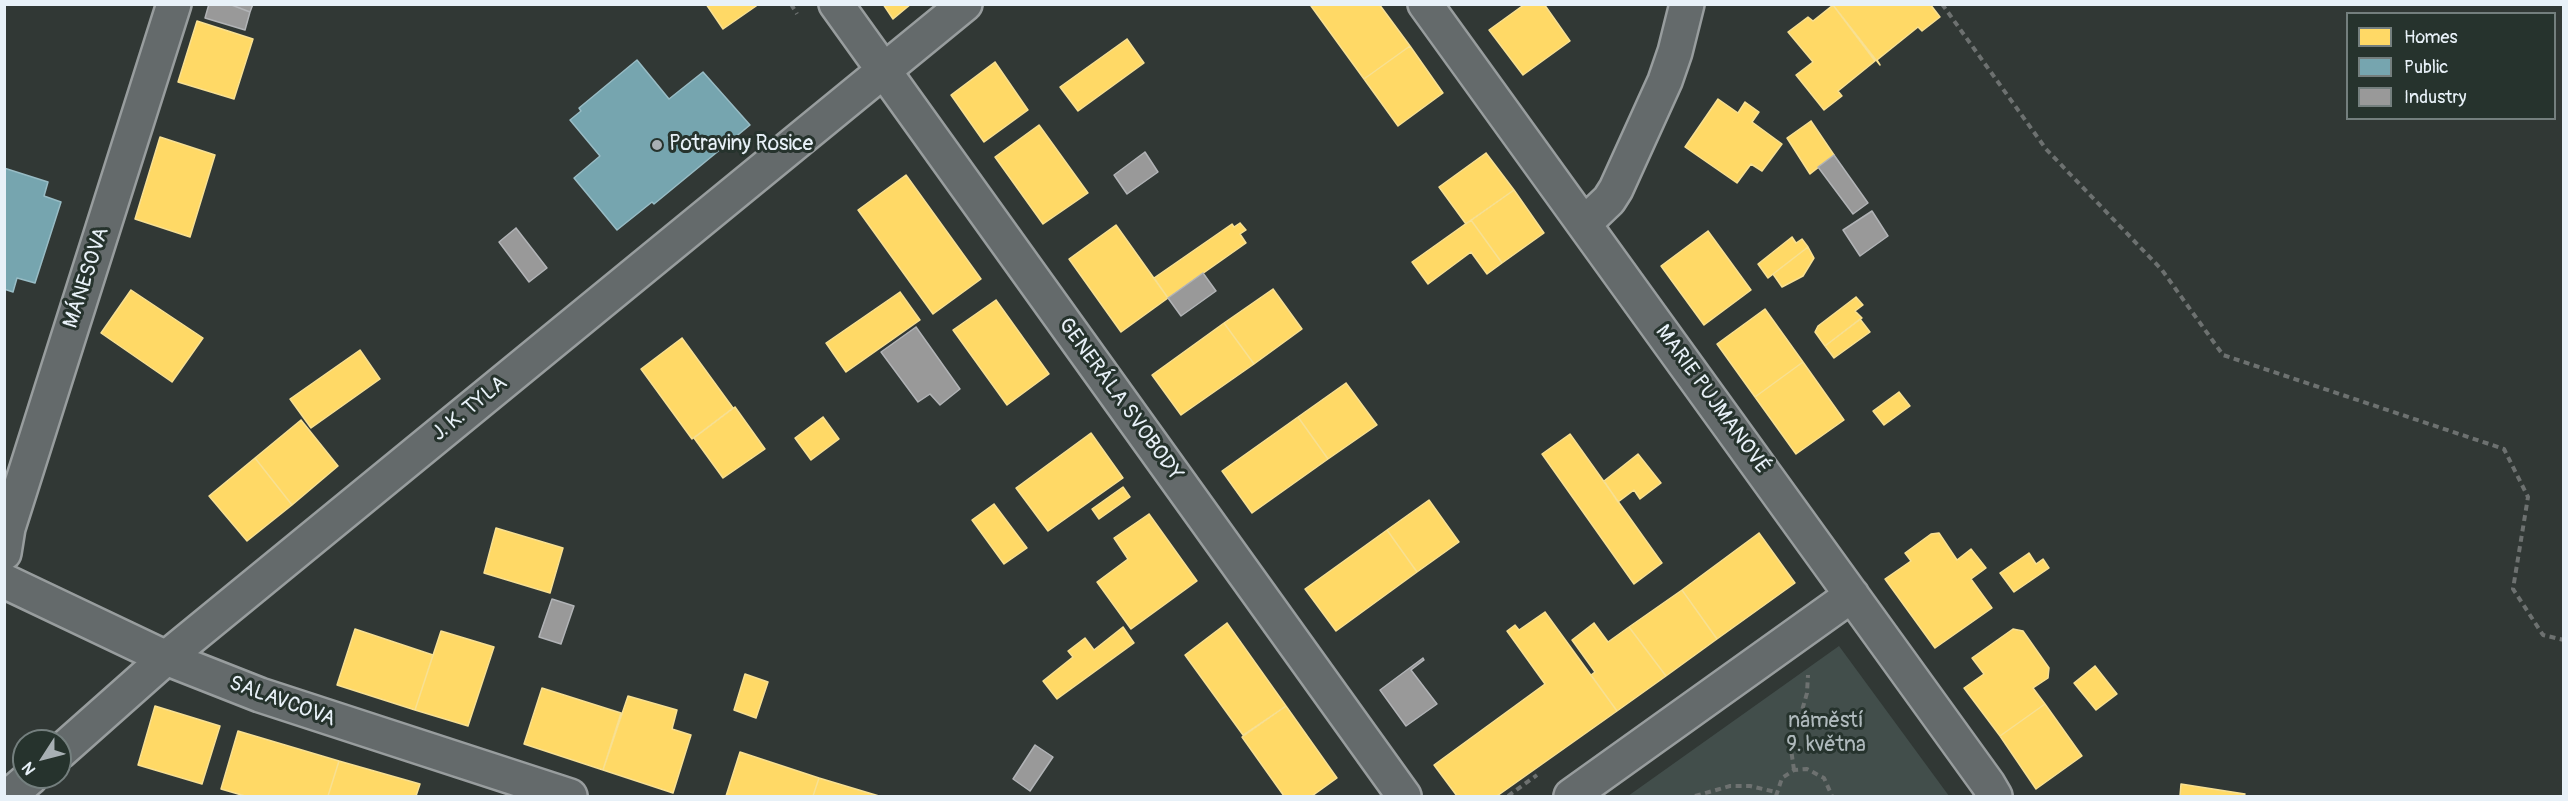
<!DOCTYPE html>
<meta charset="utf-8">
<style>
body{margin:0}
#map{position:relative;width:2568px;height:801px;overflow:hidden;background:#313835;font-family:Pangolin,sans-serif}
canvas{display:block}
.frame{position:absolute;inset:0;border:6px solid #e8f1f8;pointer-events:none}
.legend{position:absolute;left:2346px;top:12px;width:210px;height:108px;box-sizing:border-box;background:#26332d;border:2px solid #747f7e;margin:0;padding:8px 10px;list-style:none;font-size:18px;color:#e8f1f8}
.legend li{display:flex;align-items:center;gap:12px;height:30px}
.legend b{width:30px;border:2px solid #747f7e}
.north{position:absolute;left:12px;top:729px;width:60px;height:60px;box-sizing:border-box;background:#26332d;border:2px solid #747f7e;border-radius:50%;rotate:234deg;font-size:16px;font-weight:700;line-height:24px;text-align:center;color:#e8f1f8}
.north::after{content:'';display:block;margin:auto;width:21px;height:27px;background:#a8b0b4;clip-path:polygon(50% 0,100% 100%,50% 72%,0 100%)}
</style>
<div id="map">
<canvas width="2568" height="801"></canvas>
<div class="frame"></div>
<ul class="legend">
<li><b style="height:16px;background:#ffd966"></b>Homes</li>
<li><b style="height:16px;background:#76a5af"></b>Public</li>
<li><b style="height:16px;background:#999"></b>Industry</li>
</ul>
<div class="north">N</div>
</div>
<script>
const ctx = document.querySelector('canvas').getContext('2d');
ctx.lineJoin = 'round';
function paint(path, color) { ctx.fillStyle = color; ctx.fill(path, 'evenodd'); }
const toPath = rows => new Path2D(rows.map(r => 'M' + r).join(''));
function trace(path, color, width, dash) { ctx.strokeStyle = color; ctx.lineWidth = width; ctx.lineCap = dash ? 'butt' : 'round'; ctx.setLineDash(dash || []); ctx.stroke(path); }
function label(font, color, halo, rows, align = 'center') {
  ctx.font = font + ' Pangolin,sans-serif'; ctx.lineWidth = 6; ctx.setLineDash([]); ctx.textBaseline = 'middle'; ctx.strokeStyle = halo; ctx.fillStyle = color; for (const [text, x, y, turn = 0] of rows) {
    ctx.save(); ctx.translate(x, y); ctx.rotate((+turn || 0) * Math.PI / 180); ctx.textAlign = isNaN(turn) ? turn : align; if (halo) ctx.strokeText(text, 0, 0); ctx.fillText(text, 0, 0); ctx.restore();
  }
}
paint(toPath([
 [1839,646,1949,796,1628,796]
]), '#424e4b');
const homes = toPath([
 [706,4,759,4,723,29,706,4],
 [883,4,911,4,893,19,883,4],
 [1314,4,1379,4,1410,46,1364,79,1311,6,1314,4],
 [1525,4,1544,4,1570,41,1523,75,1489,30,1525,4],
 [1930,4,1940,17,1922,31,1918,27,1877,60,1880,65,1833,5,1930,4],
 [1833,5,1875,61,1838,91,1842,96,1824,110,1796,75,1813,62,1788,32,1808,17,1813,21,1833,5],
 [197,21,253,39,234,99,178,82,197,21],
 [1127,39,1144,63,1078,111,1060,87,1127,39],
 [1410,46,1443,93,1398,126,1364,79,1410,46],
 [995,62,1028,110,984,142,951,95,995,62],
 [1718,99,1738,113,1745,102,1759,112,1752,122,1782,144,1762,171,1751,164,1737,183,1685,147,1718,99],
 [1811,121,1834,155,1810,174,1787,138,1811,121],
 [1039,125,1088,193,1043,224,995,157,1039,125],
 [160,137,215,155,190,237,135,219,160,137],
 [1486,153,1514,190,1466,224,1439,187,1486,153],
 [906,175,981,279,933,314,858,210,906,175],
 [1514,190,1544,233,1502,263,1471,220,1514,190],
 [1471,220,1502,263,1487,274,1471,252,1428,284,1412,262,1471,220],
 [1240,223,1246,230,1240,234,1246,243,1168,298,1154,278,1232,224,1234,227,1240,223],
 [1116,225,1168,298,1121,332,1069,259,1116,225],
 [1708,231,1751,290,1704,325,1661,266,1708,231],
 [1792,237,1796,243,1802,239,1808,247,1768,278,1758,264,1792,237],
 [1808,247,1814,258,1803,276,1782,287,1773,274,1808,247],
 [1273,289,1302,329,1254,364,1224,323,1273,289],
 [131,290,203,338,172,382,101,333,131,290],
 [900,292,920,320,846,372,826,343,900,292],
 [1856,297,1863,305,1855,311,1862,318,1825,346,1815,332,1818,326,1856,297],
 [996,300,1049,374,1007,405,953,330,996,300],
 [1765,309,1803,362,1755,397,1717,344,1765,309],
 [1860,319,1870,332,1834,358,1825,346,1860,319],
 [1224,323,1254,364,1181,415,1152,375,1224,323],
 [682,338,733,408,692,439,641,369,682,338],
 [360,350,380,379,311,428,290,399,360,350],
 [1803,362,1844,420,1796,454,1755,397,1803,362],
 [1346,383,1377,425,1328,459,1298,417,1346,383],
 [1899,392,1910,406,1884,425,1873,411,1899,392],
 [735,407,765,449,723,478,694,438,735,407],
 [823,417,839,439,811,460,795,438,823,417],
 [1298,417,1328,459,1252,513,1222,471,1298,417],
 [301,420,338,466,292,505,255,458,301,420],
 [1091,433,1123,478,1048,531,1016,488,1091,433],
 [1570,434,1662,563,1634,584,1542,454,1570,434],
 [1638,454,1661,483,1640,499,1634,490,1618,502,1604,481,1638,454],
 [255,458,292,505,247,541,209,496,255,458],
 [1123,487,1130,497,1099,519,1092,509,1123,487],
 [1429,500,1459,542,1417,572,1387,530,1429,500],
 [994,504,1027,548,1004,564,972,520,994,504],
 [1149,514,1197,581,1131,629,1097,582,1128,559,1114,538,1149,514],
 [496,528,563,548,550,593,484,573,496,528],
 [1387,530,1417,572,1336,631,1305,589,1387,530],
 [1759,533,1795,583,1717,639,1682,590,1759,533],
 [1939,533,1957,560,1971,549,1986,568,1971,579,1992,608,1935,648,1885,579,1911,561,1905,553,1931,534,1939,533],
 [2029,553,2036,564,2043,559,2049,568,2014,592,2000,573,2029,553],
 [1682,590,1717,639,1666,676,1629,627,1682,590],
 [1545,612,1617,711,1497,796,1457,796,1434,765,1545,684,1507,631,1515,625,1519,630,1545,612],
 [1227,623,1286,706,1243,735,1185,655,1227,623],
 [1594,623,1608,642,1629,627,1666,676,1617,711,1591,675,1595,672,1572,640,1594,623],
 [1123,627,1134,643,1057,699,1043,681,1073,657,1068,651,1085,638,1094,650,1123,627],
 [355,629,433,655,415,710,337,685,355,629],
 [2013,629,2023,631,2049,668,2048,678,2033,688,2045,704,2000,736,1964,688,1984,674,1972,658,2013,629],
 [441,631,494,647,468,726,415,710,441,631],
 [2095,666,2117,694,2096,710,2074,683,2095,666],
 [745,674,768,682,756,718,734,710,745,674],
 [542,688,621,713,603,770,524,744,542,688],
 [628,696,677,710,672,729,691,735,673,793,603,770,628,696],
 [2045,704,2082,756,2036,789,2000,736,2045,704],
 [155,706,220,726,202,784,138,765,155,706],
 [1286,706,1337,778,1312,796,1284,796,1242,737,1286,706],
 [238,731,339,761,328,796,245,796,221,789,238,731],
 [740,752,819,778,813,796,726,796,740,752],
 [339,761,420,784,416,796,328,796,339,761],
 [819,778,879,796,813,796,819,778],
 [2181,784,2245,794,2244,796,2180,796,2181,784]
]);
paint(homes, '#ffd966');
trace(homes, '#f8e092', 1.5);
const public = toPath([
 [637,60,669,99,703,72,750,125,654,204,652,202,617,230,574,178,600,156,570,120,581,111,579,108,637,60],
 [4,168,48,182,44,196,61,202,35,283,17,278,13,292,4,289,4,168]
]);
paint(public, '#76a5af');
trace(public, '#98bcc5', 1.5);
const industry = toPath([
 [209,4,229,4,250,12,245,30,205,18,209,4],
 [229,4,253,4,250,12,229,4],
 [1145,152,1158,172,1127,194,1114,175,1145,152],
 [1834,155,1868,203,1853,214,1818,167,1834,155],
 [1872,211,1888,236,1860,256,1843,230,1872,211],
 [516,228,547,268,529,282,499,242,516,228],
 [1203,273,1216,291,1181,316,1168,298,1203,273],
 [916,327,960,389,940,405,930,394,918,402,881,352,916,327],
 [552,599,574,606,561,644,539,637,552,599],
 [1423,658,1424,660,1411,670,1437,704,1406,726,1380,690,1423,658],
 [1035,745,1053,757,1030,791,1013,779,1035,745]
]);
paint(industry, '#999');
trace(industry, '#b1b3b6', 1.5);
const minor = toPath([
 [836,4,1404,796],
 [1425,4,1988,784,1995,796],
 [1585,223,1609,200,1616,189,1665,81,1675,52,1687,4],
 [4,553,8,528,174,4],
 [4,581,166,658,260,695,570,796],
 [60,752,166,658,965,4],
 [9,796,31,777],
 [1571,796,1852,595]
]);
trace(minor, '#989d9e', 38);
trace(toPath([
 [791,4,797,14],
 [1942,4,2046,149,2162,270,2223,355,2504,449,2528,497,2513,589,2543,635,2564,640],
 [1794,770,1791,749,1807,693,1808,675],
 [1508,796,1537,775],
 [1695,796,1730,786,1750,786,1776,792],
 [1776,796,1782,778,1794,770,1807,769,1824,778,1832,796]
]), '#6d7170', 4, [6, 4.5]);
trace(minor, '#646a6b', 33);
for (const [x, y, r, color] of [
 [657,145,6,"#a8b0b4"]
]) { const dot = new Path2D(); dot.arc(x, y, r, 0, 2 * Math.PI); ctx.fillStyle = color; ctx.fill(dot); trace(dot, '#26332d', 2); }
label('21px', '#e8f1f8', '#26332d', [
 ["Potraviny Rosice",669,145]
], 'left');
label('21px', '#e8f1f8', '#26332d', [
 ["MÁNESOVA",87,278,-72],
 ["GENERÁLA SVOBODY",1120,400,54],
 ["MARIE PUJMANOVÉ",1712,400,54],
 ["J. K. TYLA",470,409,-39],
 ["SALAVCOVA",282,702,20]
]);
label('21px', '#afb9bc', '#26332d', [
 ["náměstí",1826,722],
 ["9. května",1826,746]
]);
</script>
